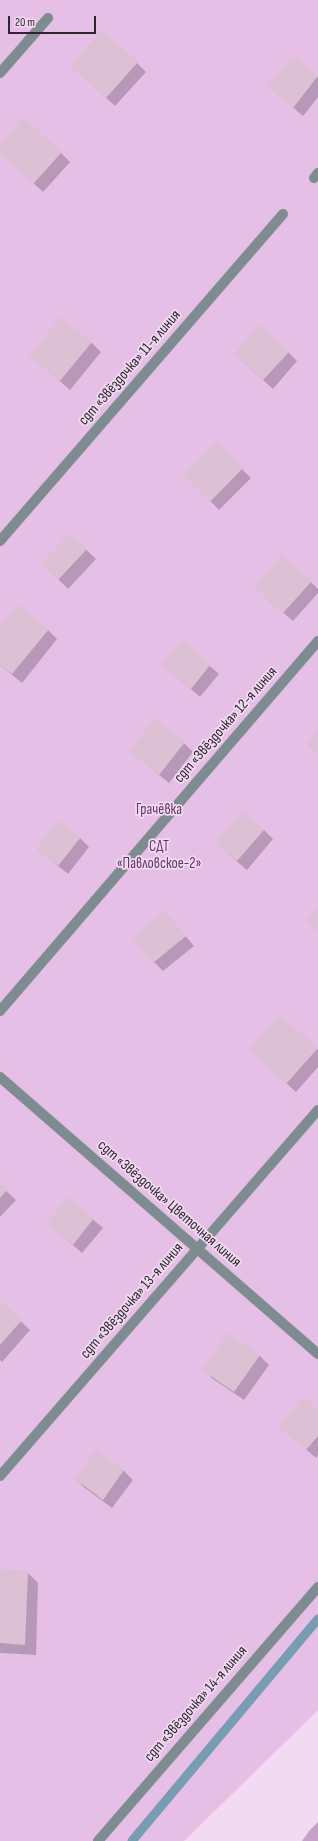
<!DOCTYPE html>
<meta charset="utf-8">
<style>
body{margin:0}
#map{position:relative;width:318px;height:1841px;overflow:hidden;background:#f2daf2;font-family:"Sofia Sans Condensed",sans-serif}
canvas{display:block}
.scale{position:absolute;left:8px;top:16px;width:88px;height:18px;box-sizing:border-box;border:2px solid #2e252e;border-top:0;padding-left:5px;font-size:12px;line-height:14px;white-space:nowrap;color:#2e252e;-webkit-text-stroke:3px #f2daf2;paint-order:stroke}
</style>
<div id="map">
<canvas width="318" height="1841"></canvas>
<div class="scale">20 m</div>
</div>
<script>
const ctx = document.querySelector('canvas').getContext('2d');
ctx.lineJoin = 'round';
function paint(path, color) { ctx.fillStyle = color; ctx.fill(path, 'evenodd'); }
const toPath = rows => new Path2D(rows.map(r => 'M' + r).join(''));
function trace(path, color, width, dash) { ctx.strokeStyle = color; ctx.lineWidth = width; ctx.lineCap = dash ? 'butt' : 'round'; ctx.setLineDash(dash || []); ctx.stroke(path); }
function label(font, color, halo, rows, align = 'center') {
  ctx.font = font + ' "Sofia Sans Condensed",sans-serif'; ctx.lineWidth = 3.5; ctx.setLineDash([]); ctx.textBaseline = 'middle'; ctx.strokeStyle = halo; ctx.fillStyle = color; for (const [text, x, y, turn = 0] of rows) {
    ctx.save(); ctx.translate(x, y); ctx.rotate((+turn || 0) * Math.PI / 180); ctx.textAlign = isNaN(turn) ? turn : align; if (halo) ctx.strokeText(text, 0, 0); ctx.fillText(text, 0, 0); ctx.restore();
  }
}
paint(toPath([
 [0,0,318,0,318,1710,184,1841,0,1841]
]), '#e6bfe6');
paint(toPath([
 [318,1822,318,1841,302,1841,310,1830]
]), '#c6a0c6');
paint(toPath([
 [293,57,318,78,318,97,303,116,278,95],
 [137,63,146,72,115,106,81,75],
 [0,145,61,153,70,162,43,192,0,153],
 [92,343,101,352,70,390,31,356],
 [288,352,297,361,273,389,244,363],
 [216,444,251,478,219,510,185,475],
 [70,534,96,559,68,589,52,573],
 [311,582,318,589,318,593,293,621,264,596],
 [0,628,48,630,57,639,22,683,0,665],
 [182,642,219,674,200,697,163,665],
 [184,743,193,752,169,783,130,751],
 [264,830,273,839,247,870,226,852],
 [80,838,89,847,68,874,37,849],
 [165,912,194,946,163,971,154,962],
 [280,1016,318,1050,318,1067,296,1092,259,1059],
 [0,1185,16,1200,0,1217],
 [68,1198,103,1228,82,1253,48,1224],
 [0,1302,30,1330,2,1362,0,1360],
 [228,1334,260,1356,269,1365,244,1400,213,1379,204,1370],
 [318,1411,318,1455,316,1458,279,1426],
 [123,1470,133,1480,112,1508,85,1488,76,1479],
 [0,1570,27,1572,38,1583,36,1655,0,1653]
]), '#0003');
trace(toPath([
 [132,1841,318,1619]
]), '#789cb2', 9);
paint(toPath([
 [102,30,138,62,106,98,70,66],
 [293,56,318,76,293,108,267,86],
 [23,117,62,152,33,184,0,154,0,144],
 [61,317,92,342,60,381,29,356],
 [259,325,289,352,263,380,234,354],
 [216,442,243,468,210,502,183,475],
 [70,533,87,549,58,580,41,564],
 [282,555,312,581,283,613,254,587],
 [18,604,49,629,12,674,0,665,0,627],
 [182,640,211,664,191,689,161,665],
 [154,719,185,742,159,775,129,751],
 [318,730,318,754,307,744],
 [242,811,264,830,237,861,215,843],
 [59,820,81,837,58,866,36,849],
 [318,908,318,931,306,920],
 [165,911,186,936,153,963,132,938],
 [280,1015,318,1048,286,1084,249,1050],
 [0,1183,7,1190,0,1198],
 [68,1197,94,1218,73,1245,46,1224],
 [0,1300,22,1320,0,1345],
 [228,1333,260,1355,234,1392,202,1370],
 [303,1397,318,1409,318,1436,306,1450,278,1426],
 [96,1450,124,1470,103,1500,75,1479],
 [0,1569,28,1571,25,1645,0,1643]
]), '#dcc0d4');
const minor = toPath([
 [0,73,48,18],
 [314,178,318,173],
 [0,541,283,214],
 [0,1011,318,641],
 [0,1077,318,1354],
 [0,1476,318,1110],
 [98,1841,318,1587]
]);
trace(minor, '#cfb9cf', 11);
trace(minor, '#7e8c92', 10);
label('15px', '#2e252e', '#f2daf2', [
 ["сдт «Звёздочка» 11-я линия",130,368,-49],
 ["сдт «Звёздочка» 12-я линия",226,725,-49],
 ["сдт «Звёздочка» Цветочная линия",169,1204,41],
 ["сдт «Звёздочка» 13-я линия",132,1301,-49],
 ["сдт «Звёздочка» 14-я линия",196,1704,-49]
]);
label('15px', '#653566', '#f2daf2', [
 ["Грачёвка",159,810],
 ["СДТ",159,847],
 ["«Павловское-2»",159,864]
]);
</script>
